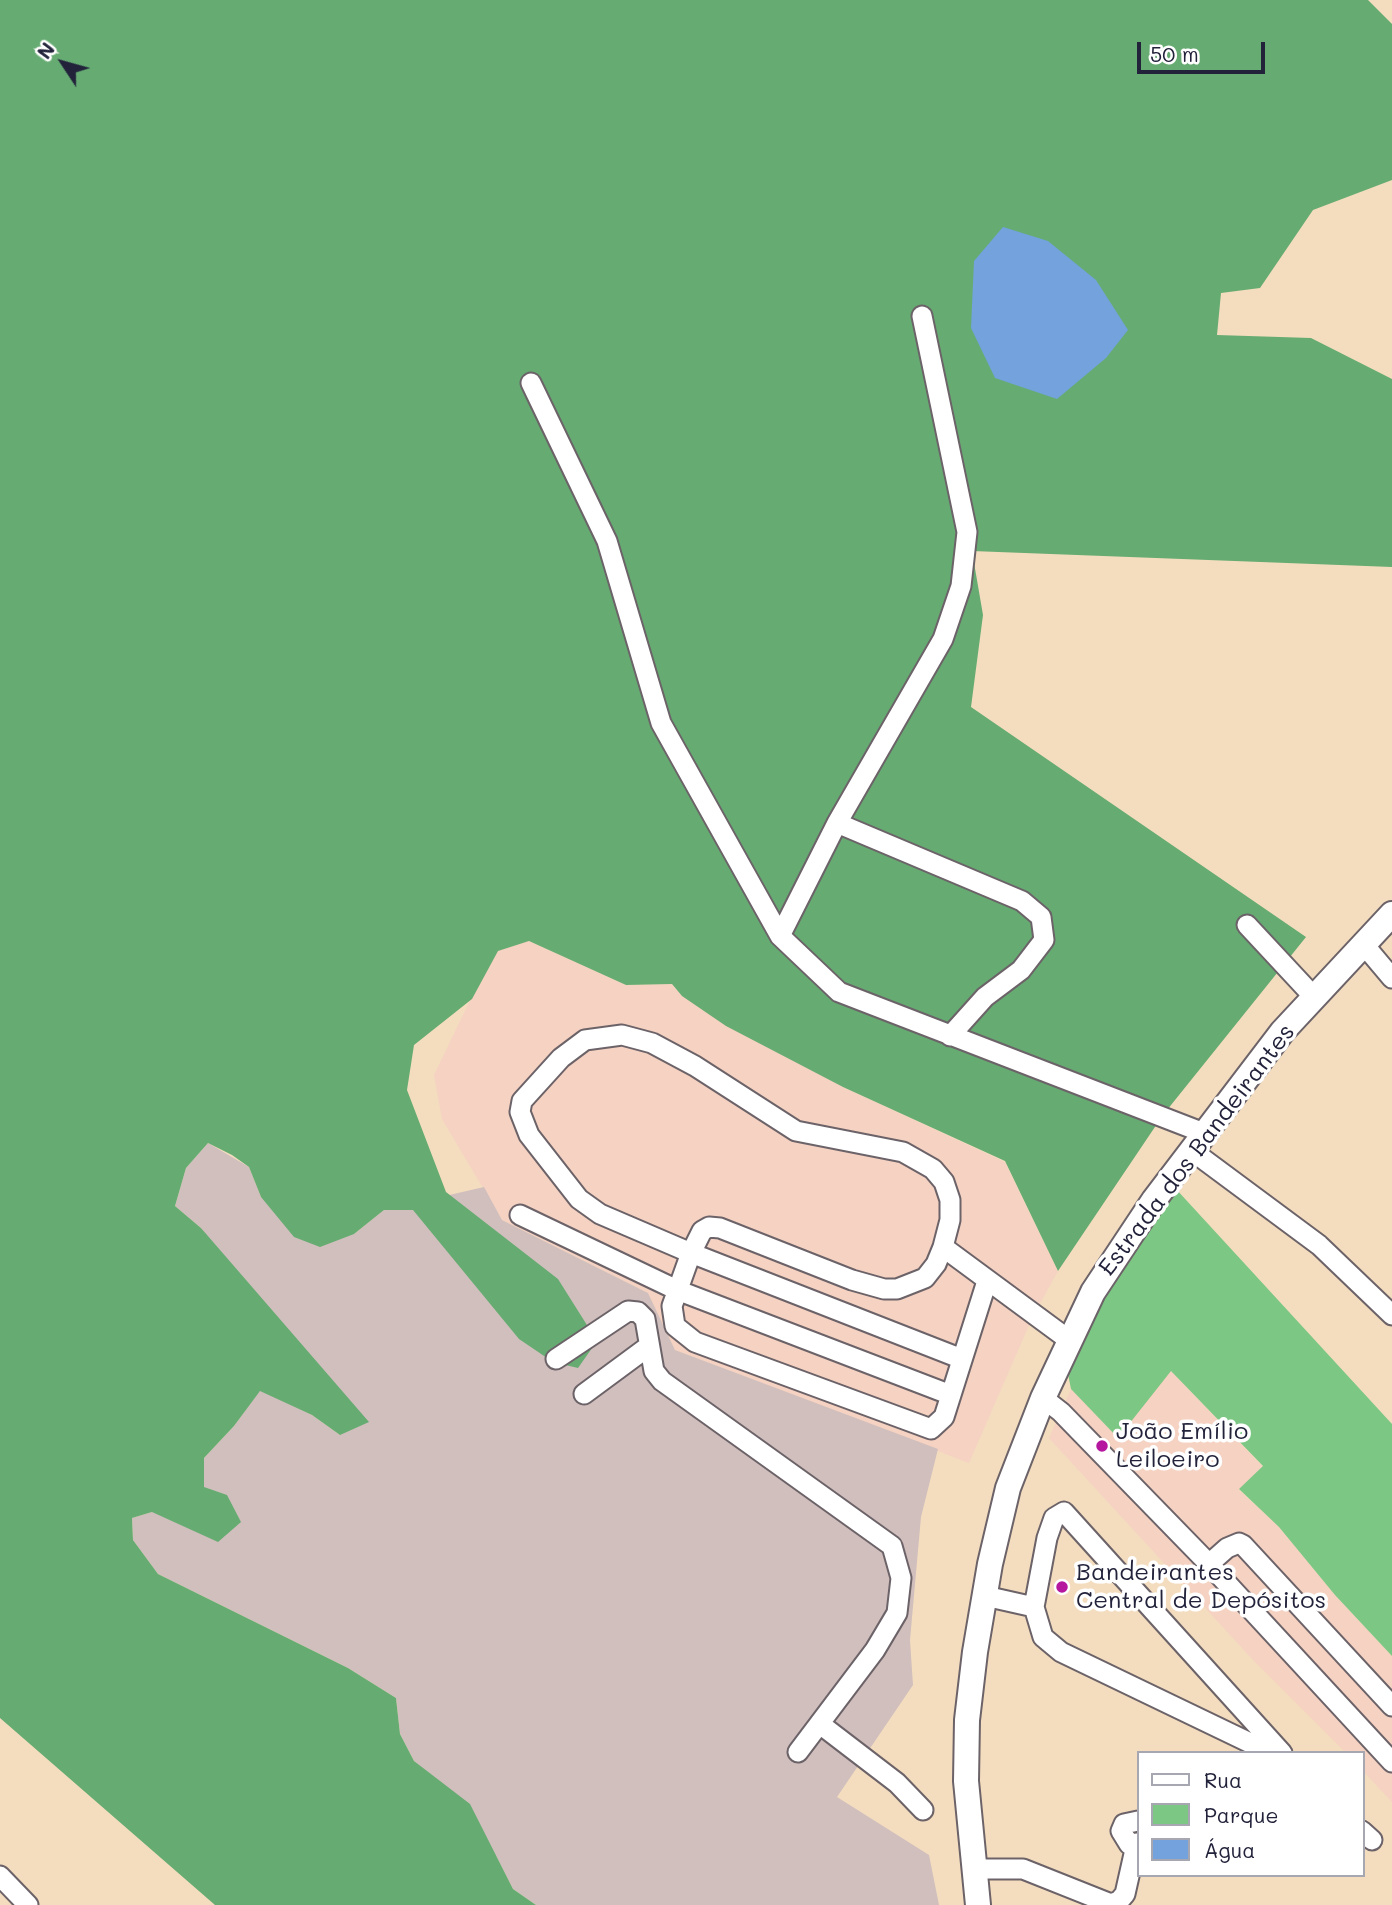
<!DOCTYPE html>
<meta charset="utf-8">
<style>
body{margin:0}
#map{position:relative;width:1392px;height:1905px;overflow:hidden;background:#f4ddbf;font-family:Mali,sans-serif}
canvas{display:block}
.legend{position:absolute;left:1137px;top:1751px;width:228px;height:126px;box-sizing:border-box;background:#fff;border:2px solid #a7a7b1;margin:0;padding:9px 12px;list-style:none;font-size:21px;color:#22223b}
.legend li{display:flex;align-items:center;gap:14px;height:35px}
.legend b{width:35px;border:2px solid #a7a7b1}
.north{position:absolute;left:28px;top:28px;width:70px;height:70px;-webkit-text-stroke:5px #fff;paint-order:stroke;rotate:306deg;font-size:19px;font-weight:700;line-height:28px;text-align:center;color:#22223b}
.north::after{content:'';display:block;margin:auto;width:24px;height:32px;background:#22223b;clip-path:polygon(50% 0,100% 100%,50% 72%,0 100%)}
.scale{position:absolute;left:1137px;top:42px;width:128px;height:32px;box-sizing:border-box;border:4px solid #22223b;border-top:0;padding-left:9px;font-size:21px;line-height:24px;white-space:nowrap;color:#22223b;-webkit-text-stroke:5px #fff;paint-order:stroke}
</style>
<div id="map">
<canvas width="1392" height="1905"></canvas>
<ul class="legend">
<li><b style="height:9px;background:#fff"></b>Rua</li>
<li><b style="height:19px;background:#7dc784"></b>Parque</li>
<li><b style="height:19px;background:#73a2dc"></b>Água</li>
</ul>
<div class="north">N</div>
<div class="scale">50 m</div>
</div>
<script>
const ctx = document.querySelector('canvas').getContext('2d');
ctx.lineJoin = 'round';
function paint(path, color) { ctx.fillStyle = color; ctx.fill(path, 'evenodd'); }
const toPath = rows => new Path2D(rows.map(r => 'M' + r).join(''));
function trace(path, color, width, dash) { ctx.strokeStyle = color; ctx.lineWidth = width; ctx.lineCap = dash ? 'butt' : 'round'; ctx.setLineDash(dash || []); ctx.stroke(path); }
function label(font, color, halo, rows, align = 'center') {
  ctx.font = font + ' Mali,sans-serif'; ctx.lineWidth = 7; ctx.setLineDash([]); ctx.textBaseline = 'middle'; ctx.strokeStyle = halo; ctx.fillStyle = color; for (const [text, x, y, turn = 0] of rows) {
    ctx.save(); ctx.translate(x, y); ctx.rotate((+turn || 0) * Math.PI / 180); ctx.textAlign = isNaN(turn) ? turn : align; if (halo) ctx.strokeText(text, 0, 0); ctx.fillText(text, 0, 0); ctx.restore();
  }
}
paint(toPath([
 [529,941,626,985,672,984,682,996,843,1087,1005,1162,1058,1271,1033,1316,969,1463,675,1350,648,1293,502,1220,442,1119,434,1075,477,986,497,951],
 [1170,1370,1263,1467,1239,1490,1279,1527,1335,1595,1392,1656,1392,1802,1362,1770,1362,1753,1346,1753,1254,1661,1049,1438,1071,1389,1118,1438]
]), '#f5d2c2');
paint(toPath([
 [208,1143,249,1167,261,1197,354,1234,384,1210,484,1187,502,1220,648,1293,675,1350,938,1449,921,1517,910,1640,913,1685,837,1797,929,1855,939,1905,536,1905,513,1889,496,1856,440,1783,414,1761,400,1734,396,1698,348,1668,158,1574,133,1540,132,1518,152,1512,204,1487,204,1458,234,1426,260,1390,312,1415,340,1435,201,1228,175,1206,186,1168]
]), '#d1bfbd');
paint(toPath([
 [1176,1189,1392,1424,1392,1656,1335,1595,1279,1527,1239,1489,1263,1466,1171,1371,1118,1438,1071,1389,1067,1369,1095,1310]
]), '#7dc784');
paint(toPath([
 [0,0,1368,0,1392,24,1392,180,1313,210,1260,288,1221,293,1217,335,1311,338,1392,379,1392,567,972,551,983,615,971,707,1306,937,1163,1115,1058,1271,1005,1161,843,1087,726,1026,682,996,672,984,626,985,529,941,498,951,472,999,414,1045,407,1090,446,1192,558,1279,597,1341,578,1368,553,1362,519,1339,413,1210,384,1210,354,1234,320,1247,294,1237,261,1197,249,1167,232,1155,208,1143,186,1168,175,1206,201,1228,369,1422,340,1435,312,1415,260,1391,234,1426,204,1458,204,1487,227,1495,241,1522,218,1542,152,1512,132,1518,133,1540,158,1574,348,1668,396,1698,400,1734,414,1761,470,1804,513,1889,536,1905,215,1905,0,1718]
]), '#66ac72');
paint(toPath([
 [1003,227,1048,241,1096,280,1128,330,1106,358,1057,399,995,378,971,328,974,261]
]), '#73a2dc');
const minor = toPath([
 [531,383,607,541,661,723,780,936,839,992,1204,1133],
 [837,823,1022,901,1041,917,1044,940,1021,970,985,997,950,1036],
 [1247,925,1314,997],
 [780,936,837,823,943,639,961,586,967,532,922,316],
 [1365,946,1392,978],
 [1191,1150,1319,1245,1392,1315],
 [520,1215,677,1290,951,1395],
 [943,1247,936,1264,925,1278,897,1289,884,1289,852,1280,720,1228,709,1227,702,1231,691,1253,600,1214,579,1199,529,1135,520,1112,522,1101,561,1058,585,1040,622,1035,652,1043,695,1066,796,1131,903,1152,933,1169,944,1182,950,1200,950,1220,943,1247,1069,1340],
 [556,1359,628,1311,638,1312,645,1319,654,1371,662,1381,892,1546,901,1578,897,1613,875,1650,798,1752],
 [962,1359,691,1253,672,1306,675,1326,695,1342,931,1429,944,1417,987,1281],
 [584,1394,649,1346],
 [1043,1398,1061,1412,1209,1564,1392,1762],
 [1209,1564,1227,1548,1239,1543,1243,1545,1392,1706],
 [985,1596,1034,1607,1047,1538,1054,1518,1064,1512,1282,1753],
 [1034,1607,1043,1637,1061,1652,1271,1753],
 [820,1724,897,1783,923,1810],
 [1138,1821,1124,1824,1121,1831,1129,1844,1138,1843],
 [1362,1831,1372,1840],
 [973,1869,1023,1869,1111,1904,1119,1901,1125,1894,1136,1845],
 [0,1876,28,1905]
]);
const major = toPath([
 [978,1905,966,1781,967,1720,975,1652,990,1564,1008,1488,1043,1398,1093,1292,1154,1200,1282,1032,1392,914]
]);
trace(minor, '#6c6369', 23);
trace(major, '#6c6369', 28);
trace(minor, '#fff', 19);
trace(major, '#fff', 24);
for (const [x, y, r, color] of [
 [1102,1446,7,"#b5179e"],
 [1062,1587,7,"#b5179e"]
]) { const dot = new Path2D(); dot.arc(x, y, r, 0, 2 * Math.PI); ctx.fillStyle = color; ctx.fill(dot); trace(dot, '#fff', 2.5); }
label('24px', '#22223b', '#fff', [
 ["Estrada dos Bandeirantes",1197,1150,-53]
]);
label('24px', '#22223b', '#fff', [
 ["João Emílio",1116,1432],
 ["Leiloeiro",1116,1460],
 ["Bandeirantes",1076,1573],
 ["Central de Depósitos",1076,1601]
], 'left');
</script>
